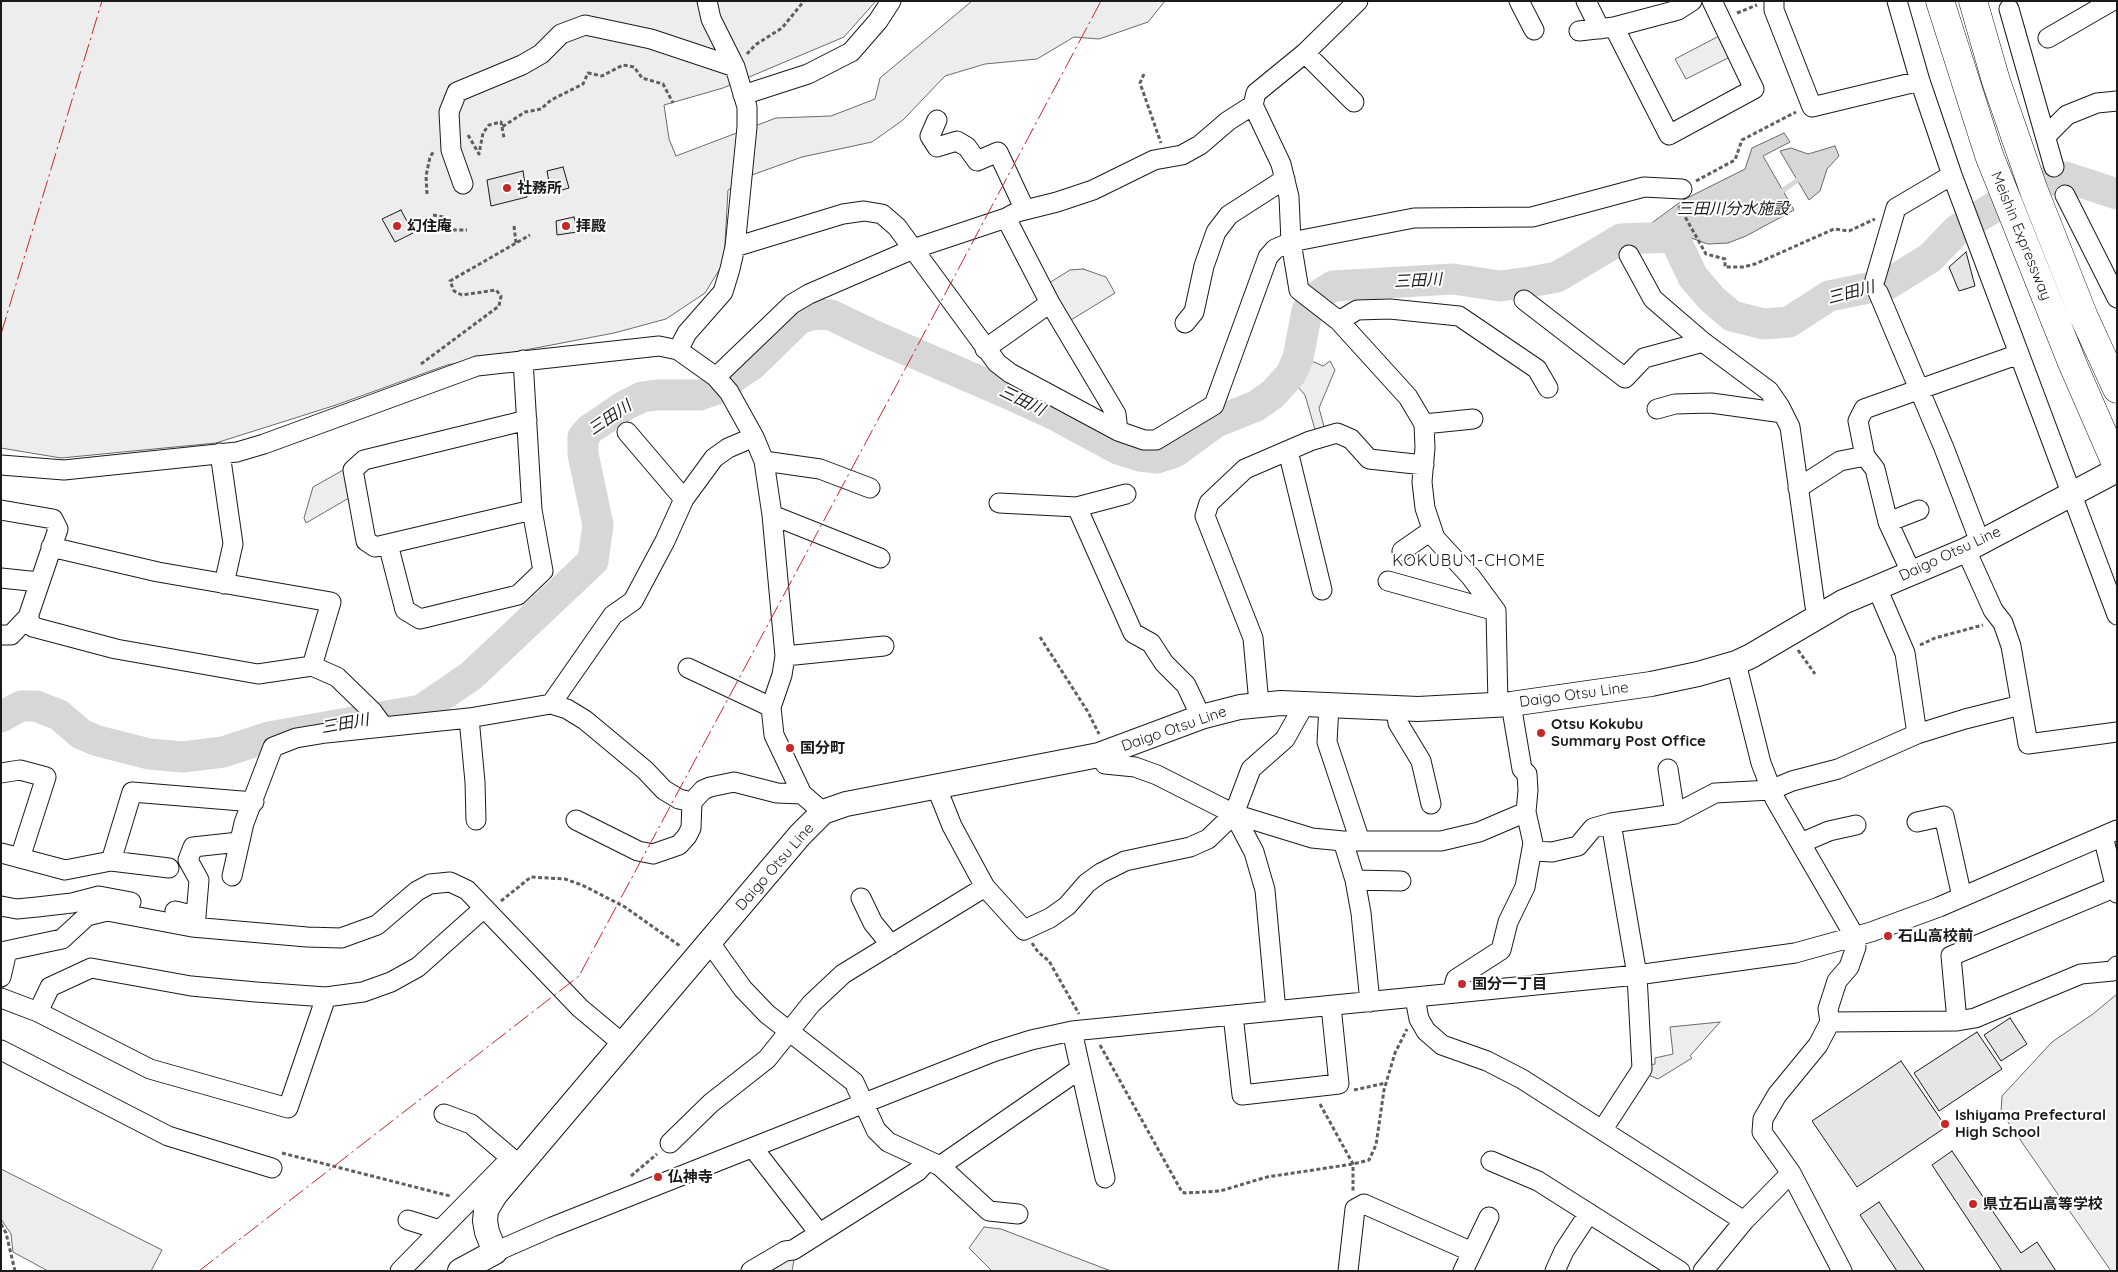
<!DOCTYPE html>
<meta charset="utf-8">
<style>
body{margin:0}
#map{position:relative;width:2118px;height:1272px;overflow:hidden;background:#fff;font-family:Quicksand,sans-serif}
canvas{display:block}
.frame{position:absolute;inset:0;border:2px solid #1a1a1a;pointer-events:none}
</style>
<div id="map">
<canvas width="2118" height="1272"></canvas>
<div class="frame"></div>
</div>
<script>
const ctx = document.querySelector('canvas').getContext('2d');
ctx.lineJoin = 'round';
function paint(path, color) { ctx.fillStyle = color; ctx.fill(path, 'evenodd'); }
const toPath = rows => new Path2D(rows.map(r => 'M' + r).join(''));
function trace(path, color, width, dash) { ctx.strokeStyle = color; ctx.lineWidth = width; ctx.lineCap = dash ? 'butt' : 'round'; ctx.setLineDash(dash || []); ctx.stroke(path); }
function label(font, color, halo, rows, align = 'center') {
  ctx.font = font + ' Quicksand,"Noto Sans JP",sans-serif'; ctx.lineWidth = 4; ctx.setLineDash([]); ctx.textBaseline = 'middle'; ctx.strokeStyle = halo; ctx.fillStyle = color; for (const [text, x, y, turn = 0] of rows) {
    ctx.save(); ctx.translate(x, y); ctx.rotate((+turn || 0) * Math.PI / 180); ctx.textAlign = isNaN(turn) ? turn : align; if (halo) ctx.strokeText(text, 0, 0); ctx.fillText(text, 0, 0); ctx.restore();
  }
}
const built = toPath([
 [1,1,876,1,844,37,723,88,664,105,669,139,676,156,776,118,831,116,875,99,880,78,972,1,1165,1,1148,22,1099,39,1074,37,1037,59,985,64,945,76,903,120,872,142,802,157,752,175,728,190,724,262,705,293,666,319,614,333,447,365,336,405,216,443,61,458,1,448,1,1],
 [1721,35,1732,56,1686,79,1675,59,1721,35],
 [1083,269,1106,277,1115,293,1071,320,1049,283,1070,270,1083,269],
 [1307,359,1323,366,1330,361,1335,370,1319,408,1325,430,1316,433,1305,395,1292,380,1307,359],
 [345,469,349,498,306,523,304,518,313,487,345,469],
 [2117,994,2117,1271,2111,1271,2001,1112,2002,1096,2052,1042,2093,1014,2117,994],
 [1720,1022,1690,1056,1692,1058,1658,1079,1648,1075,1649,1065,1655,1064,1655,1058,1673,1054,1670,1027,1720,1022],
 [1,1169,162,1250,151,1271,48,1271,13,1252,11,1234,1,1219,1,1169],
 [984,1227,1001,1229,1111,1271,992,1271,969,1248,984,1227],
 [788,1255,794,1260,792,1271,760,1271,788,1255]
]);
paint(built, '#ededed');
trace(built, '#6a6a6a', 1);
const water = toPath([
 [1784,133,1790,142,1763,156,1794,210,1746,236,1728,243,1708,244,1677,233,1654,234,1649,225,1683,200,1745,169,1752,148,1784,133],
 [1835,146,1839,156,1827,169,1820,191,1809,200,1780,151,1791,148,1808,154,1835,146]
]);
paint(water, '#d7d7d7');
trace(water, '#6a6a6a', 1);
trace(toPath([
 [1778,194,1802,177],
 [1621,239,1657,228]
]), '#d7d7d7', 5);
trace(toPath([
 [1,717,21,706,36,706,59,715,81,734,98,741,149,754,183,757,223,752,269,737,421,710,471,676,593,561,598,525,583,454,583,437,590,429,624,406,642,397,657,395,700,395,714,390,752,365,799,319,814,314,831,315,877,337,1009,394,1059,417,1118,449,1140,456,1157,458,1175,452,1216,422,1256,406,1273,394,1291,374,1298,358,1307,311,1316,297,1333,286,1453,279,1500,286,1530,282,1557,277,1621,239,1674,237,1693,277,1712,299,1732,316,1764,324,1789,322,1829,296,1888,284,1930,258,1957,230,2012,196,2048,181,2065,177,2117,194]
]), '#d7d7d7', 31);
const building = toPath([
 [563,167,569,188,551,193,547,171,563,167],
 [523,171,527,197,491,206,487,180,523,171],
 [401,210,413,233,395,242,382,219,401,210],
 [574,217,577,232,557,235,556,221,574,217],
 [1966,252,1975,286,1959,291,1949,267,1966,252],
 [2010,1018,2027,1044,2001,1061,1984,1035,2010,1018],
 [1977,1032,2002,1069,1939,1111,1914,1073,1977,1032],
 [1901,1061,1946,1127,1857,1187,1812,1121,1901,1061],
 [1952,1151,2021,1253,2037,1242,2056,1271,2002,1271,1932,1165,1952,1151],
 [1879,1202,1925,1271,1897,1271,1860,1215,1879,1202]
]);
paint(building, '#e6e6e6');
trace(building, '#1a1a1a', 1);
const minor = toPath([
 [1358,1,1305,53,1256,93,1253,105,1281,164,1289,197,1291,242,1299,290,1339,321,1408,397,1424,424,1425,448,1422,482,1425,508,1435,538,1471,577,1496,611,1498,705],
 [1519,1,1534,30],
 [1586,1,1600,29],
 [1774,1,1774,10,1812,107,1920,81],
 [1897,1,1920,81,1952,175,2117,615],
 [2009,9,2054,167],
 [1614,27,1669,135,1754,89,1712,1],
 [1579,31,1614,27,1678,10,1692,1],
 [2048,38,2112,1],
 [1305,53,1354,102],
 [743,95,808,74,851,52,878,21,891,1],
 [937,120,930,136,937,147,957,141,967,147,977,161,998,152,1025,210],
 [2046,136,2067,115,2097,103,2117,101],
 [463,184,451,150,449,112,457,92,522,65,541,54,561,34,585,25,651,39,735,67],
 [2065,195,2117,298],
 [1006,218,1017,212,1057,202,1093,190,1154,160,1182,155,1200,145,1228,121,1253,105],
 [735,247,843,214,864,211,882,214,897,227,997,363,1010,373,1118,431,1144,440,1156,440,1214,405,1268,257,1275,249,1291,242,1414,218,1532,217,1644,187,1682,189],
 [1629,255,1653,299,1703,342,1769,391,1780,407,1790,427,1815,606,1821,615],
 [1875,280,1896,208,1952,175],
 [1878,292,1944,448,1980,542],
 [1524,300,1625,378,1644,358,1703,342],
 [1339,321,1357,310,1390,309,1459,316,1537,369,1548,388],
 [1185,323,1194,312,1204,266,1216,232,1229,215,1285,179],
 [985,349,1050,303],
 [678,350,687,333,723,292,730,269,735,247,747,127,747,107,735,67,711,19,707,1],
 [716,377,792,304,809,294,913,249,1006,218,1050,303,1116,414,1118,431],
 [1657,409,1675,404,1711,403,1783,413],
 [527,420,364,460,353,470,366,541,375,547,532,510],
 [1424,424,1473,419],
 [627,432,684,499],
 [1288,451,1322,590],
 [220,453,233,544,224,584],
 [764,461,820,469,870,488],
 [1,465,64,470,237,452,264,444,477,366,659,346,678,350,716,377,729,392,754,437,764,461,772,515,785,656,782,675,771,707,774,735,802,794,823,812],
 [1798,488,1840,461,1865,456],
 [1126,494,1077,507,1133,633,1151,643,1164,663,1186,685,1201,717],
 [999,503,1077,507],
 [1,510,53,519,58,529,28,617,33,627,116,649,258,674,312,666,337,677,372,711,383,726],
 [772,515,880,558],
 [1888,522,1919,510],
 [388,544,405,610,420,619,518,595,543,571,532,510,523,360],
 [51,547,158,572,331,602,312,666],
 [1966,550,1993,610,2003,623,2011,646,2028,744,2117,732],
 [1402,551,1432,530],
 [1911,572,1888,522,1875,469,1865,456,1858,421,1864,409,2019,354],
 [1,578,39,582],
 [1388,581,1496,611],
 [1877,588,1905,653,1917,734],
 [1,635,11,635,28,617],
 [785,656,884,646],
 [1736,663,1761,763,1775,799,1855,937,1856,947,1849,967,1837,981,1828,1009,1830,1022,1818,1045,1777,1095,1763,1119,1762,1132,1791,1173,1842,1271],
 [688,668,771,707],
 [551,704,613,615,633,601,665,541,684,499,714,458,728,448,754,437],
 [1259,704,1253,638,1205,516,1209,503,1245,469,1310,441,1337,433,1351,439,1369,459,1424,465],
 [1329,706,1327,742,1360,841],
 [1396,709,1398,723,1421,761,1431,804],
 [469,718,475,782,476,820],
 [1099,755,1105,764,1135,767,1157,775,1234,814,1312,838,1343,841,1441,841,1479,832,1526,812],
 [1668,769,1675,814],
 [1,773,20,770,46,777,20,858],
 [936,786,952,826,985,887,1024,930,1050,918,1067,906,1087,883,1101,873,1125,861,1190,847,1208,839,1234,814],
 [576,820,638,851,653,854,679,845,687,836,691,828,692,802,703,790,710,787,734,782,777,793,802,794],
 [1917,822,1944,816,1962,897],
 [2103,836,2117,893],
 [1343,841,1355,880,1401,881],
 [1801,843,1829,831,1856,825],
 [1532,851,1552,852,1578,846,1593,828,1611,823,1675,814,1715,793,1771,790,1792,781,1838,769,1917,734,1965,719,2021,705],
 [1,853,65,870,111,861,169,868],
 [111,861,132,792,254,802],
 [232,876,244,823,273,747,296,738,326,733,469,718,551,704,567,709,585,720,645,770,664,790,679,799,692,802],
 [1355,880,1361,913,1370,1002],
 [861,898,873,923,891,945],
 [1,906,17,909,37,907,72,903,99,896,131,902],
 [175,911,196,916,199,880,188,860,193,847,239,842],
 [710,943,743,989,767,1014,854,1082,876,1130,888,1142,940,1166,989,1211,1018,1214],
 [1,952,62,939,87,916,107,911,192,927,307,937,341,938,377,925,417,891,430,884,450,882,467,890,580,1008,623,1044],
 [1,977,7,951],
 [1452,993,1456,979,1501,950,1508,922,1525,887,1533,843,1526,812,1528,790,1527,774,1522,769,1511,704],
 [1,998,38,1012,150,1069,288,1108,326,997],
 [1415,998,1419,1019,1426,1031,1442,1045,1487,1061,1522,1079,1744,1221],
 [1276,1011,1265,890,1254,852,1234,814,1251,769,1285,739,1304,705],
 [38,1012,50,987,91,968,191,986,256,992,326,997,363,992,391,982,418,967,484,908],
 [1233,1015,1242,1095,1339,1084,1331,1006],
 [1957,1021,1951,956,2116,887],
 [1830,1022,1957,1021,1975,1018,2081,974,2113,971,2117,966],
 [1072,1031,1105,1178],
 [1,1050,168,1136,272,1168],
 [444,1114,471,1124,511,1158],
 [1603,1129,1642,1069,1637,975,1611,823],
 [670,1143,711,1103,767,1059,811,1004,843,974,985,887],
 [753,1148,819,1233],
 [1491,1161,1538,1181,1680,1271],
 [940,1166,1080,1069],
 [408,1220,440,1230],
 [495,1252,552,1227,993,1052,1031,1040,1072,1031,1637,975,1795,953,1871,932,1939,907,2117,830],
 [400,1271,511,1158,520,1166],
 [751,1271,785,1251,793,1250,918,1171,927,1161],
 [1348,1271,1355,1209,1364,1204,1472,1252],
 [1463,1271,1489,1217],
 [1555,1271,1564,1251,1589,1213],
 [1703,1271,1744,1221,1791,1173]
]);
const major = toPath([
 [460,1271,495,1252,487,1232,485,1221,486,1210,495,1195,800,835,823,812,846,804,1099,755,1201,717,1240,707,1281,703,1418,709,1511,704,1651,684,1698,674,1736,663,1751,656,1843,602,1966,550,2117,470]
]);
const highway = toPath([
 [1940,1,1989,155,2073,365,2117,466],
 [1973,1,1996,81,2034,191,2084,317,2117,389]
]);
trace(minor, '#1a1a1a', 21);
trace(major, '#1a1a1a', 26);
trace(highway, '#1a1a1a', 29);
trace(toPath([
 [1737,13,1757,5],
 [747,54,755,45,782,28,804,1],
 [1144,74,1140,83,1161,143],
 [502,127,504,138],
 [468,135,479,154,483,133,489,125,501,122,502,127,525,112,541,109,551,100,583,84,588,73,602,76,623,65,634,67,642,78,663,84,673,103],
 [1696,181,1735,160,1742,140,1796,112],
 [427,194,426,176,430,157,434,151],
 [1679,206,1706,254,1725,259,1725,267,1743,267,1755,264,1834,229,1849,231,1875,219],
 [433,215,443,217,454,230,467,230],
 [514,226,516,243],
 [421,364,499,306,501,296,496,290,462,295,454,291,450,281,530,235],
 [1040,637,1088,712,1099,734],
 [1920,645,1935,638,1983,625],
 [1798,650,1815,674],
 [501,901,531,877,565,879,582,885,625,907,680,946],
 [1032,943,1038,952,1049,961,1079,1014],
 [1100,1045,1182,1192,1185,1193,1220,1191,1267,1177,1353,1164,1369,1160,1376,1145,1384,1090,1395,1053,1407,1029],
 [1354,1090,1386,1083],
 [1320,1104,1353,1164,1353,1192],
 [282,1153,450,1196],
 [631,1176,657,1154],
 [1,1224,6,1233,15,1271]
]), '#5f5f5f', 3, [4, 2.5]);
trace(minor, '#fff', 19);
trace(major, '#fff', 24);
trace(highway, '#fff', 28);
trace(toPath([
 [1,334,102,1],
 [199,1271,579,976,887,403,1101,1]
]), '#c62828', 1, [18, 4, 2.5, 4]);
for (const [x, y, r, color] of [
 [507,188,5,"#c62828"],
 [397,226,5,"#c62828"],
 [566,226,5,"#c62828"],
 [1541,733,5,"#c62828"],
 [790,748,5,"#c62828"],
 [1888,936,5,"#c62828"],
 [1462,984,5,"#c62828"],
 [1945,1124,5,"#c62828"],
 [658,1177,5,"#c62828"],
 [1973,1204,5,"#c62828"]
]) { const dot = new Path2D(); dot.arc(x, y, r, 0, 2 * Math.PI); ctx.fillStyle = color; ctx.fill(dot); trace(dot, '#fff', 2); }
label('bold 15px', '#1a1a1a', '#fff', [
 ["社務所",517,188],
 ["幻住庵",407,226],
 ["拝殿",576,226],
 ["Otsu Kokubu",1551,724],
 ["Summary Post Office",1551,741],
 ["国分町",800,748],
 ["石山高校前",1898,936],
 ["国分一丁目",1472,984],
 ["Ishiyama Prefectural",1955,1115],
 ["High School",1955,1132],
 ["仏神寺",668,1177],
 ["県立石山高等学校",1983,1204]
], 'left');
label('15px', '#1a1a1a', '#fff', [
 ["Meishin Expressway",2021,236,68],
 ["Daigo Otsu Line",1950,554,-25],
 ["Daigo Otsu Line",1574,695,-8],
 ["Daigo Otsu Line",1174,729,-19],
 ["Daigo Otsu Line",775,867,-49]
]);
label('italic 16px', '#1a1a1a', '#fff', [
 ["三田川分水施設",1733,209],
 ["三田川",1418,281,-3],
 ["三田川",1851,293,-15],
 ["三田川",1022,401,26],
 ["三田川",610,418,-34],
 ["三田川",345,724,-10]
]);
ctx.letterSpacing = '1px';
label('16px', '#1a1a1a', '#fff', [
 ["KOKUBU 1-CHOME",1469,561]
]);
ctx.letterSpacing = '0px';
</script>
